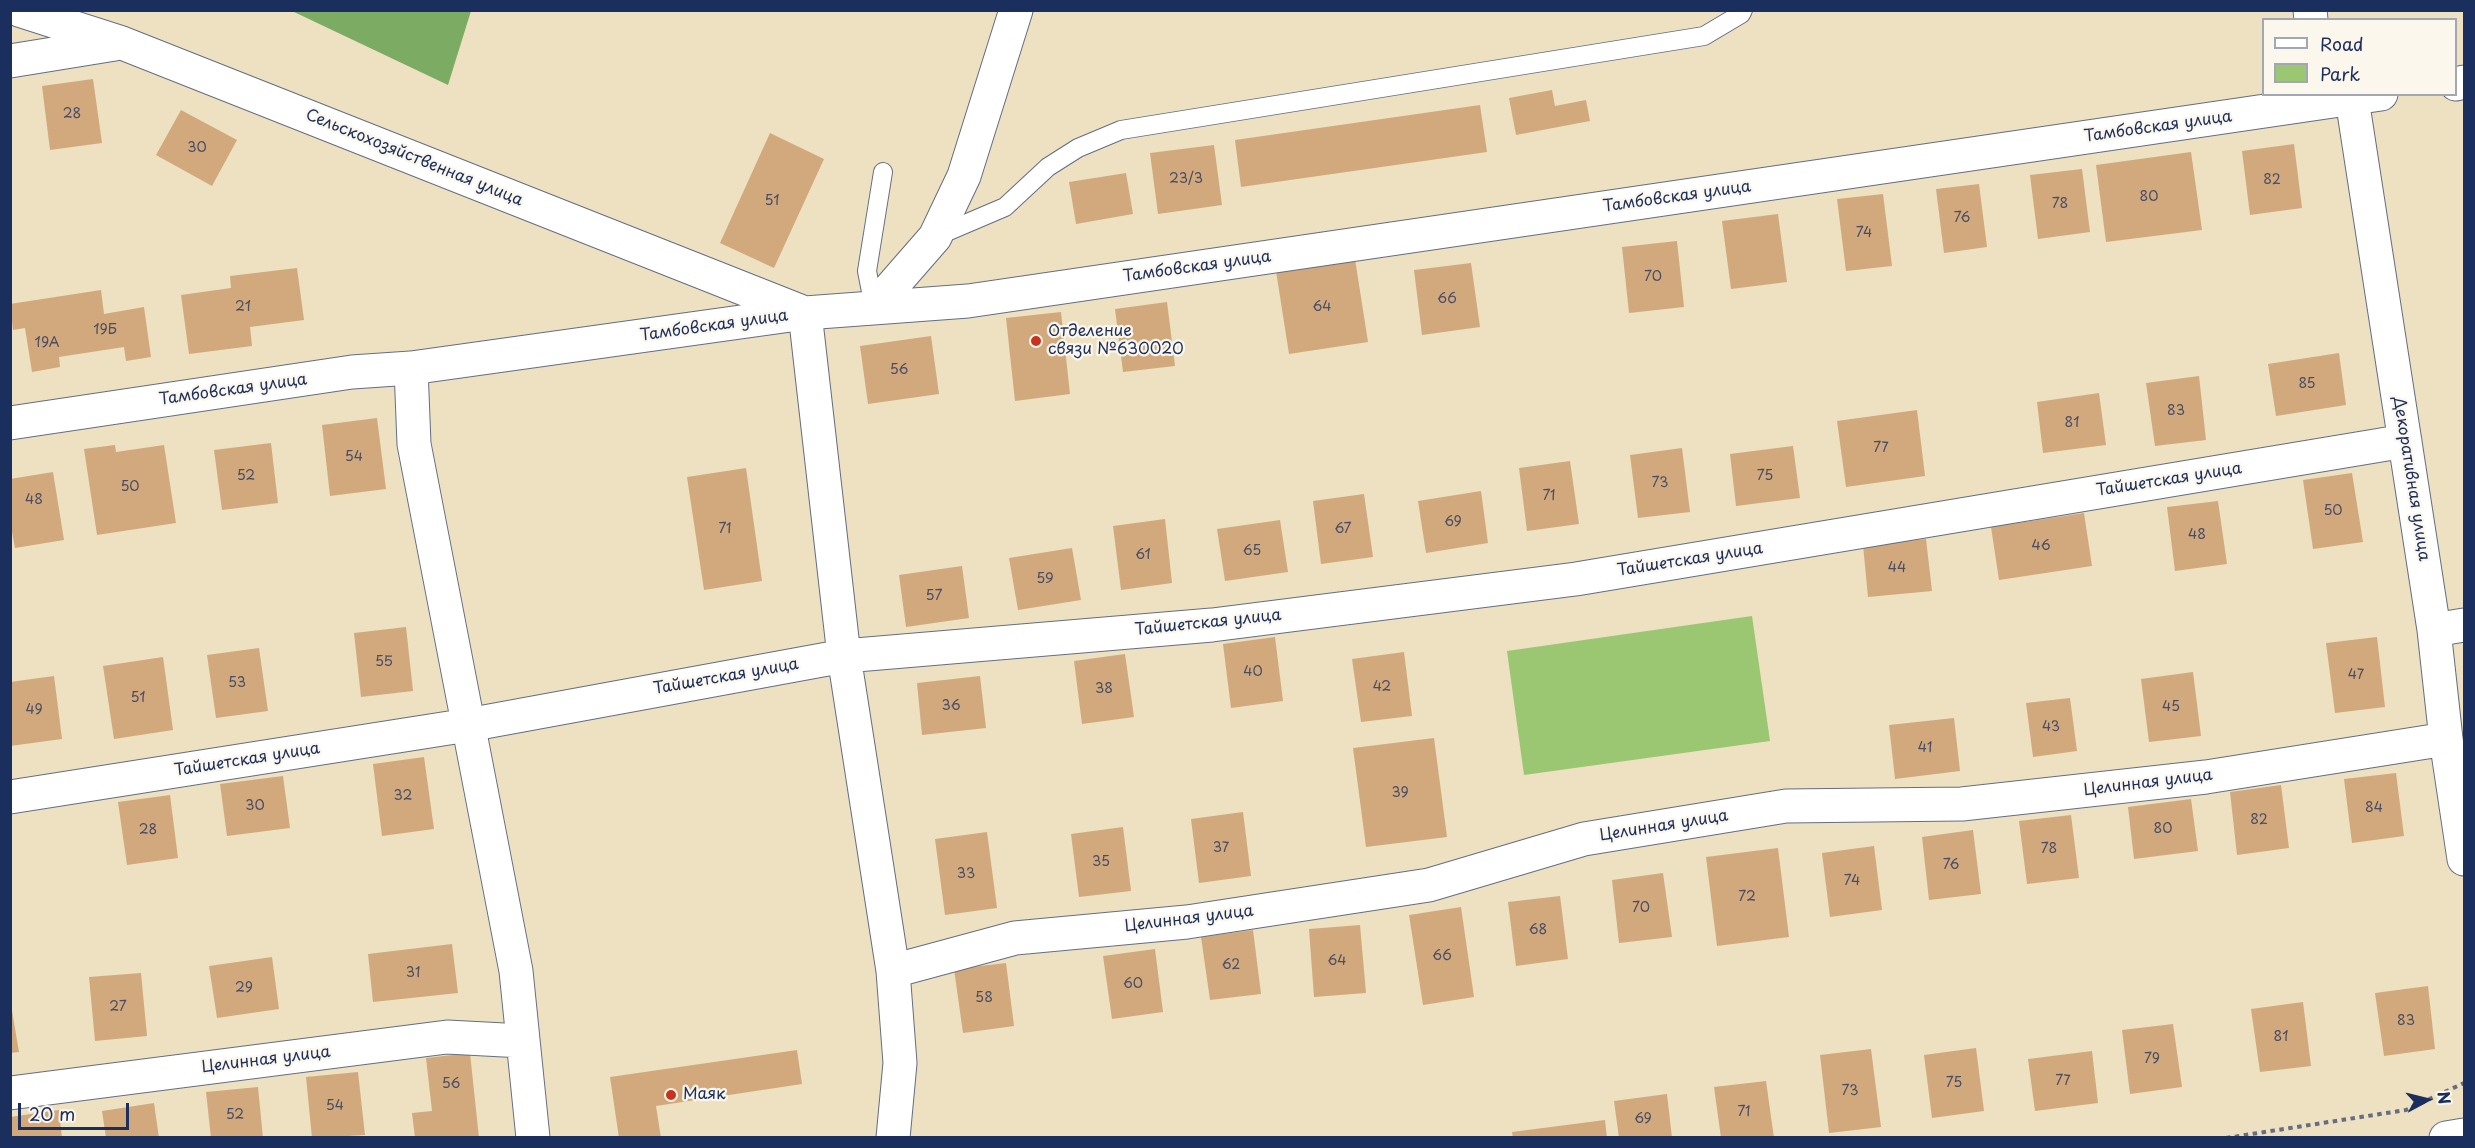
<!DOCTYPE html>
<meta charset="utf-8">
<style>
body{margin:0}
#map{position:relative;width:2475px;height:1148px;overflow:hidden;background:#ede1c1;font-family:"Playpen Sans",sans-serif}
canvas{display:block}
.frame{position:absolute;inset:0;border:12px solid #1b2f5e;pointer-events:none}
.legend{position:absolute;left:2262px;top:18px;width:195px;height:78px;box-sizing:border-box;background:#fbf7ec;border:2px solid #a1a7b3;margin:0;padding:8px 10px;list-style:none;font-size:18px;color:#1b2f5e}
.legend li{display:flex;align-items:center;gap:12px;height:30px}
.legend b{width:30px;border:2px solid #a1a7b3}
.north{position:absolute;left:2397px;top:1070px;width:60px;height:60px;-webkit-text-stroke:4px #fbf7ec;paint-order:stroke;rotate:83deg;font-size:16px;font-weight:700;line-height:24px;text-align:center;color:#1b2f5e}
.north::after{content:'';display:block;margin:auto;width:21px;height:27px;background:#1b2f5e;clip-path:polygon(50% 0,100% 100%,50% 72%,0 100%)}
.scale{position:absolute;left:18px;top:1103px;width:111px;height:27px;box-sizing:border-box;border:3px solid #1b2f5e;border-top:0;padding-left:8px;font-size:18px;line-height:21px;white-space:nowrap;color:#1b2f5e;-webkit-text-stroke:4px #fbf7ec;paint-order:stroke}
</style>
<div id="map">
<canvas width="2475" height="1148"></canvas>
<div class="frame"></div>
<ul class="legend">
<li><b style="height:8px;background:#fff"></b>Road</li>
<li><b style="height:16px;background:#9bc672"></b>Park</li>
</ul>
<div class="north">N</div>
<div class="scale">20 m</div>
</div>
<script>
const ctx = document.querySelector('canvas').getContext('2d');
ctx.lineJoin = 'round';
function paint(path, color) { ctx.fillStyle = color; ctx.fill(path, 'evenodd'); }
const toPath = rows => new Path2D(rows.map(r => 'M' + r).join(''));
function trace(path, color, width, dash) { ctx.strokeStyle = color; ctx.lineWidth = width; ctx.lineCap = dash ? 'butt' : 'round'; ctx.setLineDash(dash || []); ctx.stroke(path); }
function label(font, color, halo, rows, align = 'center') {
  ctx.font = font + ' "Playpen Sans",sans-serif'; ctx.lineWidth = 4.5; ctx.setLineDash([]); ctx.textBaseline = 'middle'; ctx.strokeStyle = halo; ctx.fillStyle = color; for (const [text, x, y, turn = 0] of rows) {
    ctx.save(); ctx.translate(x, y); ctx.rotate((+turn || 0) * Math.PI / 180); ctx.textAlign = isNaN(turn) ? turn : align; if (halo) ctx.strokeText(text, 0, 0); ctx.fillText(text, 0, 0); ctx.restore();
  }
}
paint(toPath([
 [1752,616,1770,741,1524,775,1507,651]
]), '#9bc672');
paint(toPath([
 [292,11,471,11,448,85]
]), '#7cab64');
paint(toPath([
 [93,79,102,143,50,150,42,86],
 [1552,90,1555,106,1586,100,1590,121,1516,135,1509,98],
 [1480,105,1487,152,1241,187,1235,140],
 [181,110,237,140,212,186,156,155],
 [770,133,824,159,774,268,720,243],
 [2294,144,2302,208,2250,215,2242,151],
 [1214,145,1222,205,1158,214,1150,153],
 [2191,152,2202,230,2106,242,2096,165],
 [2082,169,2090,232,2038,239,2030,175],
 [1126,173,1133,214,1076,224,1069,182],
 [1979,184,1987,247,1944,253,1936,189],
 [1883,194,1892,266,1846,271,1837,199],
 [1778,214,1787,282,1731,289,1722,221],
 [1677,241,1684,307,1629,313,1622,247],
 [1355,259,1368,342,1289,354,1276,271],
 [1471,263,1480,327,1422,335,1414,270],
 [297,268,304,320,250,327,252,346,189,354,181,295,231,288,230,276],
 [101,290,104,314,144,307,151,357,126,361,124,347,59,357,60,367,32,372,25,328,13,330,10,304],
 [1167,302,1175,366,1123,372,1115,309],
 [1061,312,1070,394,1015,401,1006,318],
 [931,336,939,394,868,404,860,346],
 [2339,353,2346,405,2276,416,2268,364],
 [2199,376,2206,440,2155,446,2146,383],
 [2099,393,2106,445,2043,453,2037,402],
 [1917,410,1925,476,1846,487,1837,421],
 [377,418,386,489,330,496,322,425],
 [271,443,278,503,222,510,214,450],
 [115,445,116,452,164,445,176,523,97,535,84,449],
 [1793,446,1800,498,1736,506,1730,454],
 [1682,448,1690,512,1638,518,1630,455],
 [1570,461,1579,524,1527,531,1519,468],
 [746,468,762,581,704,590,687,477],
 [53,472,64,540,15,548,10,521,10,479],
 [2352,473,2363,542,2313,549,2303,480],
 [1481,491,1488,543,1426,553,1418,501],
 [1364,494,1373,557,1321,564,1313,501],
 [2218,501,2227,564,2175,571,2167,507],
 [2084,513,2092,566,1999,580,1991,527],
 [1165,519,1172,583,1121,590,1113,526],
 [1280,520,1288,572,1225,581,1217,529],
 [1926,539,1932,591,1868,597,1863,545],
 [1072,548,1081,600,1018,610,1009,558],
 [962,566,969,618,906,627,899,575],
 [406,627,413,691,361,697,354,633],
 [1275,637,1283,701,1231,708,1223,644],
 [2377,637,2385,707,2335,713,2326,643],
 [259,648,268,711,216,718,207,655],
 [1404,652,1412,716,1361,722,1352,659],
 [1125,654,1134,717,1082,724,1074,661],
 [163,657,173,730,114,739,103,666],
 [2193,672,2201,736,2149,742,2141,679],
 [54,676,62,739,10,746,10,682],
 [980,676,986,728,922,735,917,683],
 [2070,698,2077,751,2033,757,2026,703],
 [1954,718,1960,771,1895,779,1889,725],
 [1434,738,1447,837,1366,847,1353,748],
 [424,757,434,829,382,836,373,764],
 [2396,773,2404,836,2352,843,2344,779],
 [283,776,290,828,227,836,220,784],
 [2281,785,2289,848,2237,855,2230,792],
 [170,795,178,858,127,865,118,802],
 [2191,799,2198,851,2134,859,2128,807],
 [1243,812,1251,876,1199,883,1191,819],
 [2071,815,2079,878,2027,884,2019,821],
 [1123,827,1131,891,1079,897,1071,834],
 [1973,830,1981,894,1929,900,1922,837],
 [987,832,997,908,945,915,935,839],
 [1874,846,1882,910,1830,917,1822,853],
 [1778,848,1789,937,1717,946,1706,857],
 [1663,873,1672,937,1619,943,1612,880],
 [1560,896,1568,959,1516,966,1508,902],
 [1461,907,1474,997,1423,1005,1409,915],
 [1360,925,1366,993,1314,997,1309,929],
 [1253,930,1261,994,1210,1000,1201,937],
 [452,944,458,993,373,1002,368,954],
 [1155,949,1163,1012,1112,1019,1103,956],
 [272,957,279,1009,217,1018,209,966],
 [1006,963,1014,1026,963,1033,954,969],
 [141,973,147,1036,95,1041,89,977],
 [2428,986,2435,1049,2384,1056,2375,993],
 [10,999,19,1052,10,1053],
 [2303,1002,2311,1066,2260,1072,2251,1009],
 [2173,1024,2182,1087,2130,1094,2122,1030],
 [1976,1048,1984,1111,1932,1118,1924,1055],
 [1871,1049,1881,1127,1829,1133,1820,1055],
 [797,1050,802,1084,656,1106,661,1138,619,1138,610,1077],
 [2092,1051,2098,1103,2035,1111,2028,1059],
 [470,1053,479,1138,415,1138,412,1113,432,1111,426,1058],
 [358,1072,365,1135,312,1138,306,1077],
 [1766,1081,1774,1138,1721,1138,1714,1087],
 [258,1087,263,1138,211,1138,206,1092],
 [1667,1094,1672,1138,1619,1138,1614,1101],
 [154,1103,159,1138,106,1138,102,1111],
 [59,1110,62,1138,10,1138,10,1117],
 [1605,1120,1607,1138,1513,1138,1512,1132]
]), '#d2a97c');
const service = toPath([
 [937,236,1005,207,1048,167,1078,148,1121,130,1704,36,1741,14,1743,10],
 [874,307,867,271,883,172]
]);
const minor = toPath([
 [19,10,122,43,805,313,844,656,893,971,900,1063,893,1138],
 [2310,10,2311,20],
 [10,61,115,44],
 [2456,84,2464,82],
 [2352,99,2434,630,2446,739,2464,859],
 [874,307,935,237,964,176,1016,10],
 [411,368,414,444,516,971,533,1138],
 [10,423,352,372,411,368,805,313,968,301,2381,94],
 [2434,630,2464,625],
 [10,797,468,725,844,656,1212,625,1576,579,2405,441],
 [893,971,1015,938,1187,922,1429,885,1584,839,1786,806,1962,804,2206,777,2446,739],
 [10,1093,447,1037,523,1041]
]);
const tertiary = toPath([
 [2446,1138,2464,1135]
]);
trace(service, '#646d81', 20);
trace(minor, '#646d81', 35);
trace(tertiary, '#646d81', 35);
trace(toPath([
 [2226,1138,2406,1110,2464,1083]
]), '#646d81', 4, [4.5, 4.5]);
trace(service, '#fff', 18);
trace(minor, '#fff', 33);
trace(tertiary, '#fff', 33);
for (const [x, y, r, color] of [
 [1036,341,6,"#c8321e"],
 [671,1095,6,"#c8321e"]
]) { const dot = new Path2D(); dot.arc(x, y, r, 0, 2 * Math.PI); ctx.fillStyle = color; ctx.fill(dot); trace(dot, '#fbf7ec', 2); }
label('14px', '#494e66', null, [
 ["28",72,114],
 ["30",197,148],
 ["23/3",1186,179],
 ["82",2272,180],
 ["80",2149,197],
 ["51",772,201],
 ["78",2060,204],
 ["76",1962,218],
 ["74",1864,233],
 ["70",1653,277],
 ["66",1447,299],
 ["21",243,307],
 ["64",1322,307],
 ["19Б",105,330],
 ["19А",47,343],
 ["56",899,370],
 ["85",2307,384],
 ["83",2176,411],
 ["81",2072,423],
 ["77",1881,448],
 ["54",354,457],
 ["52",246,476],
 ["75",1765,476],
 ["73",1660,483],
 ["50",130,487],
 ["71",1549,496],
 ["48",34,500],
 ["50",2333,511],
 ["69",1453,522],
 ["71",725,529],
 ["67",1343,529],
 ["48",2197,535],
 ["46",2041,546],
 ["65",1252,551],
 ["61",1143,555],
 ["44",1897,568],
 ["59",1045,579],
 ["57",934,596],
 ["55",384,662],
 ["40",1253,672],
 ["47",2356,675],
 ["53",237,683],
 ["42",1382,687],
 ["38",1104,689],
 ["51",138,698],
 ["36",951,706],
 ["45",2171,707],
 ["49",34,710],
 ["43",2051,727],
 ["41",1925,748],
 ["39",1400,793],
 ["32",403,796],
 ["30",255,806],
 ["84",2374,808],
 ["82",2259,820],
 ["80",2163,829],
 ["28",148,830],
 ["37",1221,848],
 ["78",2049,849],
 ["35",1101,862],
 ["76",1951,865],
 ["33",966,874],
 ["74",1852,881],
 ["72",1747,897],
 ["70",1641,908],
 ["68",1538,930],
 ["66",1442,956],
 ["64",1337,961],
 ["62",1231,965],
 ["31",413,973],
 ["60",1133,984],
 ["29",244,988],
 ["58",984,998],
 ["27",118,1007],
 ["83",2406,1021],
 ["81",2281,1037],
 ["79",2152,1059],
 ["77",2063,1081],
 ["75",1954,1083],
 ["56",451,1084],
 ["73",1850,1091],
 ["54",335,1106],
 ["71",1744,1112],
 ["52",235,1115],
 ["69",1643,1119]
]);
label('16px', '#1b2f5e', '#fbf7ec', [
 ["Тамбовская улица",2158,127,-8],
 ["Сельскохозяйственная улица",414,158,22],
 ["Тамбовская улица",1677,197,-8],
 ["Тамбовская улица",1197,267,-8],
 ["Тамбовская улица",714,326,-8],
 ["Тамбовская улица",233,390,-8],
 ["Декоративная улица",2411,479,81],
 ["Тайшетская улица",2169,480,-9],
 ["Тайшетская улица",1690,560,-9],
 ["Тайшетская улица",1208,623,-6],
 ["Тайшетская улица",726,677,-10],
 ["Тайшетская улица",247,760,-9],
 ["Целинная улица",2148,783,-7],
 ["Целинная улица",1664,826,-9],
 ["Целинная улица",1189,919,-7],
 ["Целинная улица",266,1060,-7]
]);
label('16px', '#1b2f5e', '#fbf7ec', [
 ["Отделение",1048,332],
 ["связи №630020",1048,350],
 ["Маяк",683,1095]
], 'left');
</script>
